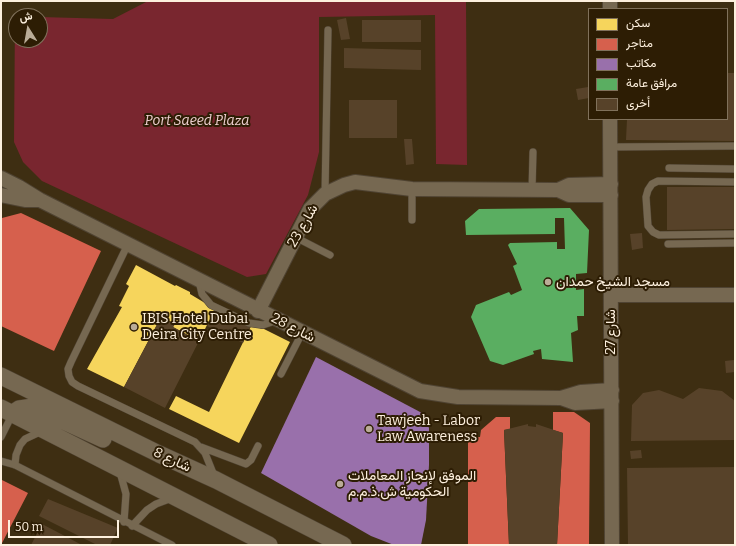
<!DOCTYPE html>
<meta charset="utf-8">
<style>
body{margin:0}
#map{position:relative;width:736px;height:546px;overflow:hidden;background:#3e2e12;font-family:Bitter,Vazirmatn,serif}
canvas{display:block}
.frame{position:absolute;inset:0;border:2px solid #fdf0de;pointer-events:none}
.legend{position:absolute;left:588px;top:8px;width:140px;height:112px;box-sizing:border-box;background:#2d1d04;border:1px solid #80715b;margin:0;padding:5px 7px;list-style:none;font-size:12px;color:#fdf0de}
.legend li{display:flex;align-items:center;gap:8px;height:20px}
.legend b{width:20px;border:1px solid #80715b}
.north{position:absolute;left:8px;top:8px;width:40px;height:40px;box-sizing:border-box;background:#2d1d04;border:1px solid #80715b;border-radius:50%;rotate:349deg;font-size:11px;font-weight:700;line-height:16px;text-align:center;color:#fdf0de}
.north::after{content:'';display:block;margin:auto;width:14px;height:18px;background:#baac97;clip-path:polygon(50% 0,100% 100%,50% 72%,0 100%)}
.scale{position:absolute;left:8px;top:520px;width:111px;height:18px;box-sizing:border-box;border:2px solid #fdf0de;border-top:0;padding-left:5px;font-size:12px;line-height:14px;white-space:nowrap;color:#fdf0de;-webkit-text-stroke:3px #2d1d04;paint-order:stroke}
</style>
<div id="map">
<canvas width="736" height="546"></canvas>
<div class="frame"></div>
<ul class="legend">
<li><b style="height:11px;background:#f6d55c"></b>سكن</li>
<li><b style="height:11px;background:#d6604d"></b>متاجر</li>
<li><b style="height:11px;background:#9970ab"></b>مكاتب</li>
<li><b style="height:11px;background:#5aae61"></b>مرافق عامة</li>
<li><b style="height:11px;background:#574229"></b>أخرى</li>
</ul>
<div class="north">ش</div>
<div class="scale">50 m</div>
</div>
<script>
const ctx = document.querySelector('canvas').getContext('2d');
ctx.lineJoin = 'round';
function paint(path, color) { ctx.fillStyle = color; ctx.fill(path, 'evenodd'); }
const toPath = rows => new Path2D(rows.map(r => 'M' + r).join(''));
function trace(path, color, width, dash) { ctx.strokeStyle = color; ctx.lineWidth = width; ctx.lineCap = dash ? 'butt' : 'round'; ctx.setLineDash(dash || []); ctx.stroke(path); }
function label(font, color, halo, rows, align = 'center') {
  ctx.font = font + ' Bitter,Vazirmatn,serif'; ctx.lineWidth = 4; ctx.setLineDash([]); ctx.textBaseline = 'middle'; ctx.strokeStyle = halo; ctx.fillStyle = color; for (const [text, x, y, turn = 0] of rows) {
    ctx.save(); ctx.translate(x, y); ctx.rotate((+turn || 0) * Math.PI / 180); ctx.textAlign = isNaN(turn) ? turn : align; if (halo) ctx.strokeText(text, 0, 0); ctx.fillText(text, 0, 0); ctx.restore();
  }
}
paint(toPath([
 [148,1,466,1,467,165,436,164,435,15,319,17,319,152,308,195,266,274,247,277,42,181,23,162,14,142,15,16,16,40,40,40,40,17,113,19]
]), '#79262f');
paint(toPath([
 [42,242,37,253,50,259,55,248,75,306,15,327,21,312,8,307,2,321,1,256],
 [136,265,175,286,176,285,190,292,190,294,215,309,199,341,173,327,175,324,161,317,124,387,87,369,122,307,119,306,129,286,126,284],
 [251,326,264,329,290,342,239,443,169,409,176,396,209,412]
]), '#f6d55c');
paint(toPath([
 [21,213,101,251,54,351,1,326,1,220,2,218],
 [553,412,574,412,590,423,589,545,557,545,563,433,553,430],
 [496,417,510,417,510,429,504,430,509,545,468,545,468,437,480,437,481,430],
 [2,480,28,493,1,545,1,483]
]), '#d6604d');
paint(toPath([
 [316,357,422,413,429,428,429,465,426,520,421,545,394,545,371,536,261,473]
]), '#9970ab');
paint(toPath([
 [570,208,589,230,587,273,576,274,576,290,584,289,584,316,577,316,578,330,571,333,573,362,542,359,541,349,533,351,534,354,503,365,490,361,471,317,476,305,509,292,511,295,522,290,513,266,517,264,508,245,510,243,557,242,557,249,565,249,564,218,555,218,555,234,466,235,465,221,479,209]
]), '#5aae61');
paint(toPath([
 [346,18,350,39,341,40,337,20],
 [362,20,421,20,421,42,362,42],
 [344,48,421,50,421,70,344,68],
 [727,73,735,73,735,141,626,140,627,119,727,119],
 [588,87,589,98,578,100,576,89],
 [349,100,397,100,397,138,349,138],
 [404,139,412,139,414,164,406,165],
 [667,187,735,187,735,229,667,230],
 [642,233,643,248,632,250,630,234],
 [215,309,251,326,243,343,207,326],
 [161,317,175,324,173,327,199,341,165,408,124,387],
 [734,360,735,372,726,373,725,361],
 [699,388,722,391,735,401,735,440,631,441,632,405,643,393,659,390,683,399],
 [528,424,528,426,536,427,536,424,563,433,557,545,509,545,504,430],
 [641,450,642,458,631,459,630,451],
 [735,467,735,545,628,545,627,468],
 [48,499,118,528,110,545,97,545,39,516],
 [42,524,82,545,31,545]
]), '#574229');
const service = toPath([
 [610,147,734,146],
 [669,168,735,169],
 [735,182,658,181,652,184,648,190,646,197,648,226,653,232,659,235,735,234],
 [532,190,533,152],
 [325,194,328,30],
 [412,220,412,189],
 [295,237,330,255],
 [128,244,71,362,68,369,69,376,72,382,78,386,195,442,205,453,215,478],
 [668,244,735,243],
 [199,281,202,294,211,305,249,323,263,325,278,320],
 [281,374,302,333],
 [1,437,13,413],
 [201,447,246,464,251,460,258,446],
 [1,461,15,465,172,545],
 [15,465,16,455,20,445,25,439,42,431],
 [120,472,126,494,124,522],
 [132,526,147,510,156,504,172,498]
]);
const minor = toPath([
 [610,1,610,9],
 [610,119,612,545],
 [1,178,19,187,40,200,420,391,458,397,561,398,575,403,612,401],
 [558,190,569,195,611,195],
 [1,195,25,200,40,200],
 [611,295,735,295],
 [258,311,310,209,325,194,344,185,355,182,412,189,558,190,569,185,611,184],
 [561,398,581,392,612,390]
]);
const tertiary = toPath([
 [1,376,159,454,216,480,343,545],
 [1,408,269,545],
 [13,413,19,409,33,407,103,439]
]);
trace(service, '#4f4332', 8);
trace(minor, '#4f4332', 16);
trace(tertiary, '#4f4332', 18);
trace(service, '#766851', 7);
trace(minor, '#766851', 14);
trace(tertiary, '#766851', 17);
for (const [x, y, r, color] of [
 [548,282,4,"#baac97"],
 [134,327,4,"#baac97"],
 [369,429,4,"#baac97"],
 [340,484,4,"#baac97"]
]) { const dot = new Path2D(); dot.arc(x, y, r, 0, 2 * Math.PI); ctx.fillStyle = color; ctx.fill(dot); trace(dot, '#2d1d04', 1.5); }
label('italic 14px', '#eecfd0', '#2d1d04', [
 ["Port Saeed Plaza",197,121]
]);
label('14px', '#fdf0de', '#2d1d04', [
 ["شارع 23",303,226,-60],
 ["شارع 28",293,328,27],
 ["شارع 27",611,332,-90],
 ["شارع 8",172,460,25]
]);
label('14px', '#fdf0de', '#2d1d04', [
 ["مسجد الشيخ حمدان",556,282],
 ["IBIS Hotel Dubai",142,319],
 ["Deira City Centre",142,335],
 ["Tawjeeh - Labor",377,421],
 ["Law Awareness",377,437],
 ["الموفق لإنجاز المعاملات",348,476],
 ["الحكومية ش.ذ.م.م",348,492]
], 'left');
</script>
